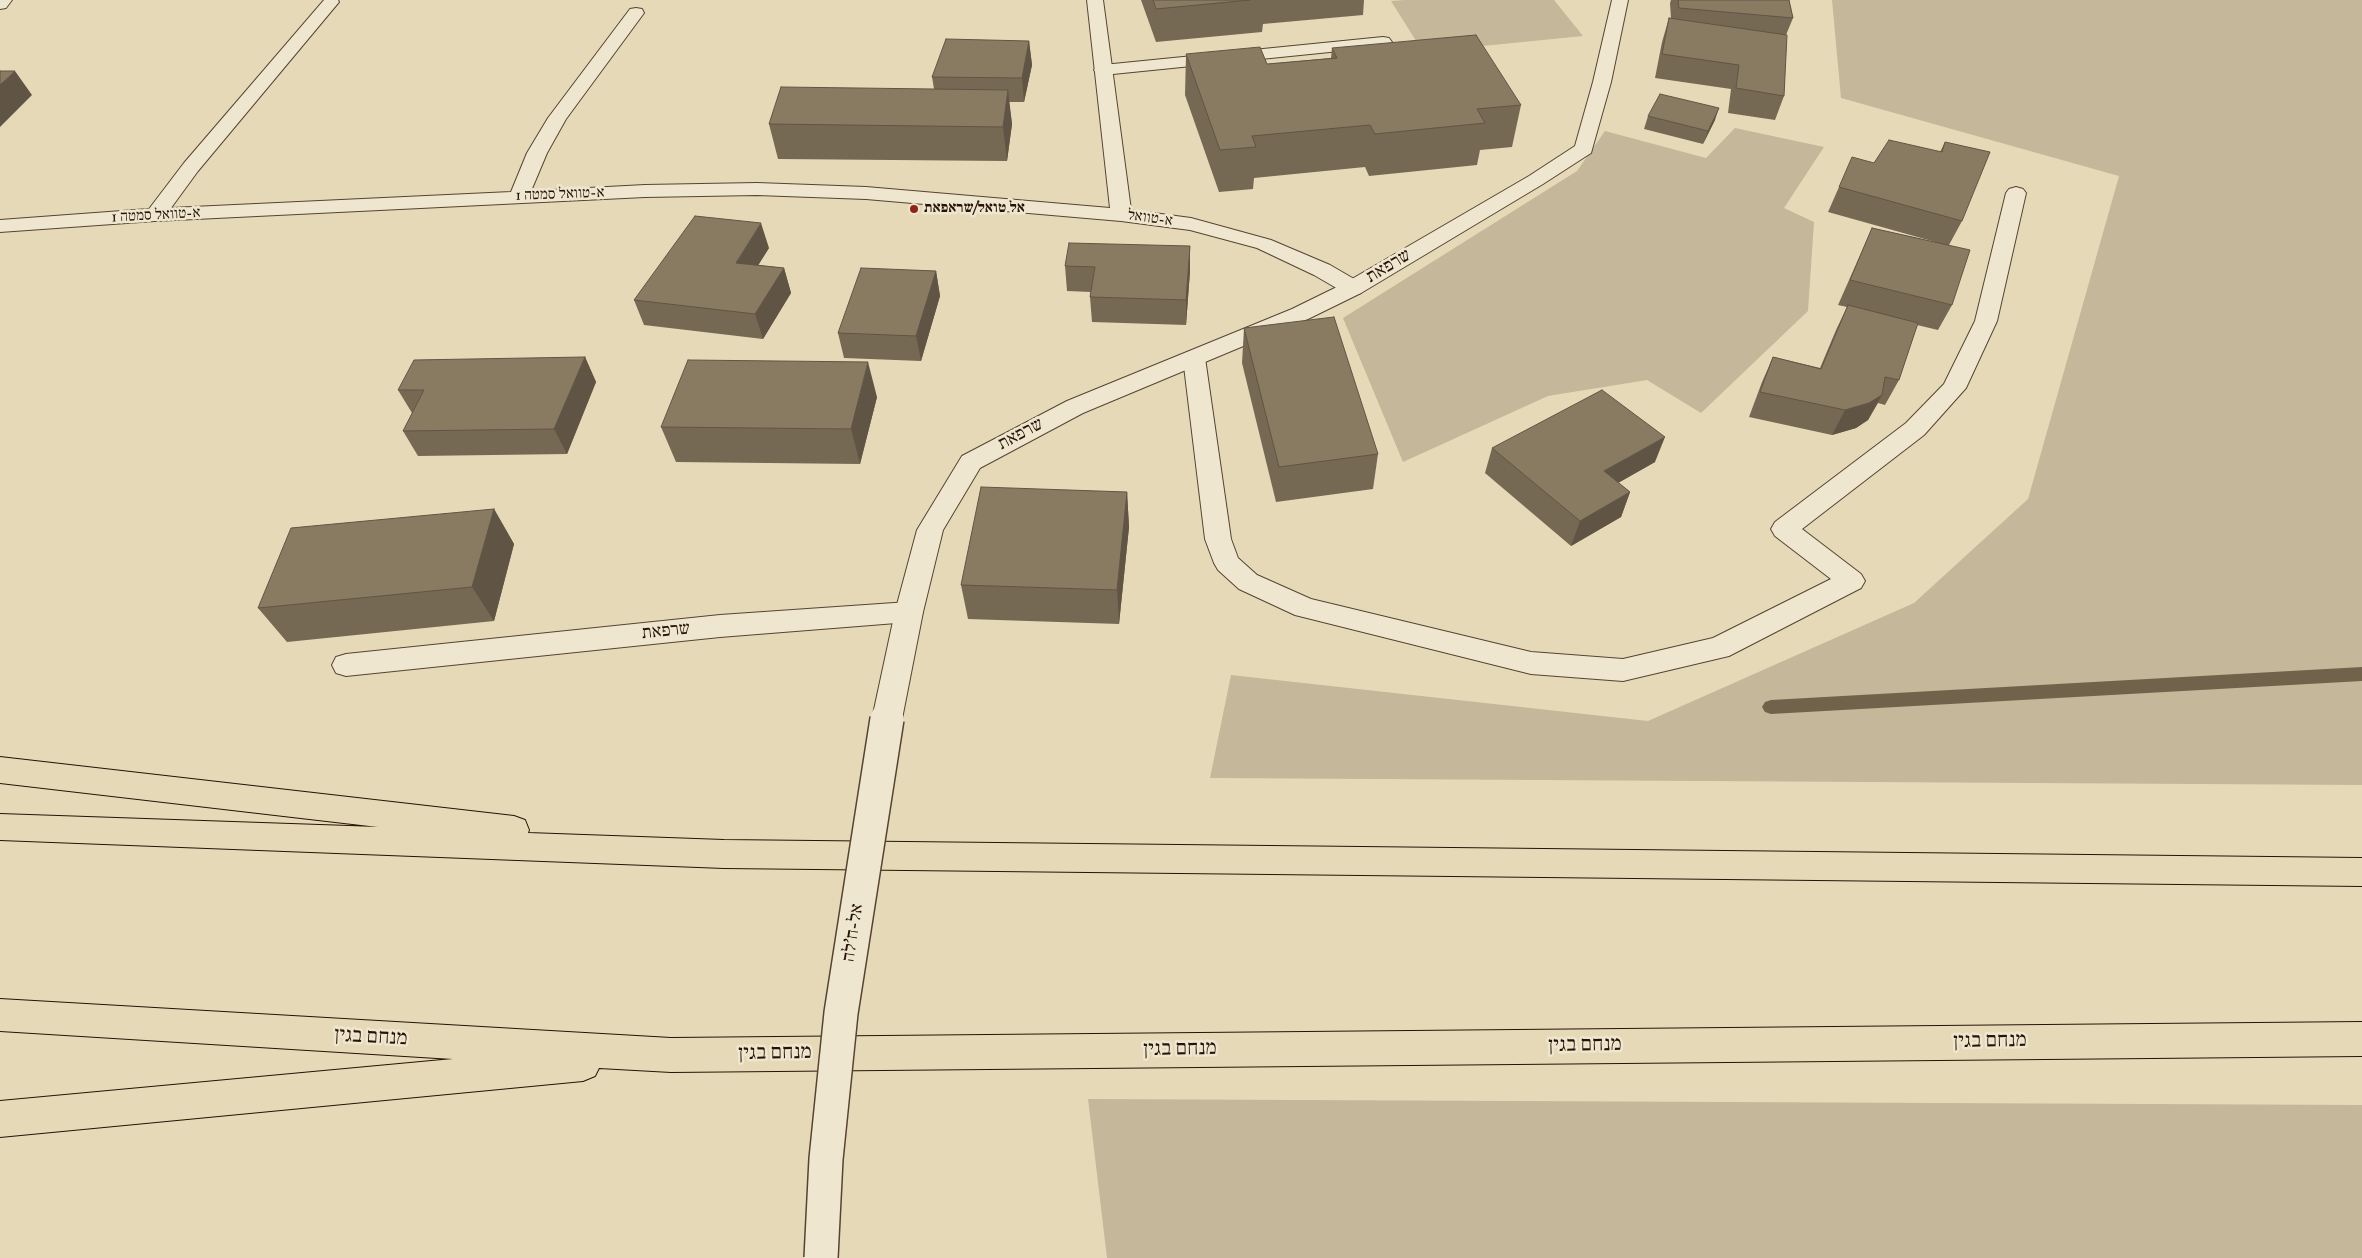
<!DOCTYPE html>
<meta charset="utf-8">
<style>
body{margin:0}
canvas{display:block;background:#e6d9b7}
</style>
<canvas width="2362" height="1258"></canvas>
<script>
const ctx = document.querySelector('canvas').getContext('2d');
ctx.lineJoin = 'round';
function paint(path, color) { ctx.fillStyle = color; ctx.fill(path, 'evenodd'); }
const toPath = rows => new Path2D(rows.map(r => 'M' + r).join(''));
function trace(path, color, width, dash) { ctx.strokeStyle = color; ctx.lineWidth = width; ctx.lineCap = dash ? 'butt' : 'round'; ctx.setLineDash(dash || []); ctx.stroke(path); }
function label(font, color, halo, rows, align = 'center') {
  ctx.font = font + ' "IM FELL Double Pica","Frank Ruhl Libre",serif'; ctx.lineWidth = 5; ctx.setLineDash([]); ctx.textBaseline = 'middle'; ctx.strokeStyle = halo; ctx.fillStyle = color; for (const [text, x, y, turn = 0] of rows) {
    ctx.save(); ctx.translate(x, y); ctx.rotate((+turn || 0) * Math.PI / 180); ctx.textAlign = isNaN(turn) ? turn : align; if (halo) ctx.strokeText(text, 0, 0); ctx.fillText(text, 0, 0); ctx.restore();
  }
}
paint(toPath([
 [1405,0,1554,0,1583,36,1423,52,1391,1],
 [1832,0,2362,0,2362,785,1210,778,1231,675,1648,721,1914,603,2028,499,2119,176,1841,98],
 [1735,128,1824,147,1784,208,1814,222,1808,311,1701,413,1647,380,1548,396,1403,462,1343,318,1577,171,1605,131,1706,158],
 [1088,1099,2362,1105,2362,1258,1107,1258]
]), '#c5b799');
paint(toPath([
 [2362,667,2362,681,1771,714,1765,712,1762,707,1765,702,1771,700,2362,667]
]), '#71624b');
const service = toPath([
 [1383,37,1389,38,1392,42,1389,46,1103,75,1097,74,1094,70,1097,66,1103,65,1383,37]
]);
const minor = toPath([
 [0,0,12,0,6,8,0,9,0,0],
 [324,0,338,0,339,2,198,171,171,208,511,192,527,153,548,118,630,9,636,8,642,9,644,13,566,119,547,153,531,191,645,185,757,183,866,187,1110,208,1087,0,1103,0,1131,210,1191,218,1271,240,1330,265,1361,283,1364,288,1361,293,1353,295,1345,293,1314,275,1257,248,1190,230,1121,221,866,199,757,195,645,197,155,221,0,232,0,220,149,209,184,163,324,0],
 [2016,187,2023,189,2026,193,1997,321,1966,388,1924,435,1802,529,1861,574,1865,581,1861,588,1729,656,1623,681,1531,674,1295,615,1239,589,1218,570,1214,563,1205,539,1183,358,1186,353,1194,351,1202,353,1205,358,1231,539,1238,558,1257,575,1311,599,1531,652,1623,659,1713,638,1831,579,1775,536,1771,529,1775,522,1906,423,1944,384,1975,321,2006,193,2009,189,2016,187],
 [909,602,919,605,923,612,919,619,909,622,720,637,346,676,336,673,332,665,336,657,346,654,720,615,909,602]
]);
const tertiary = toPath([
 [1612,0,1628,0,1611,82,1591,153,1543,184,1361,293,1308,319,1083,413,980,468,943,530,923,612,902,719,897,727,887,731,877,727,872,719,895,612,917,530,962,456,1067,401,1292,309,1345,283,1529,176,1575,146,1593,82,1612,0]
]);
const motorway = toPath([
 [0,757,514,816,525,820,529,830,528,833,724,840,2362,858,2362,886,724,868,0,840,0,814,378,827,0,783,0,757],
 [0,999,671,1038,2362,1022,2362,1056,671,1072,599,1068,595,1076,583,1081,0,1137,0,1101,453,1059,0,1031,0,999]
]);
trace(service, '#554432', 2);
trace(minor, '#554432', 2);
trace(tertiary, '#554432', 2);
trace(motorway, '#251305', 2);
paint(service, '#efe6d0');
paint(minor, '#efe6d0');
paint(tertiary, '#efe6d0');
paint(motorway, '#e6d9b7');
const tertiaryBridge = toPath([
 [821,1258,826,1159,841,1013,887,719]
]);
trace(tertiaryBridge, '#554432', 36, []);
trace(tertiaryBridge, '#efe6d0', 33);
paint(toPath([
 [1141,0,1364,0,1363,15,1263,24,1262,32,1156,42],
 [1671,0,1789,0,1793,18,1786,35,1784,96,1775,120,1728,113,1731,89,1655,78,1662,42,1669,18,1671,19,1670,3],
 [1029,41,1032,65,1024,102,1009,102,1012,124,1007,161,778,159,769,124,934,89,932,77],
 [1332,48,1521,105,1512,147,1480,150,1477,165,1369,176,1365,167,1254,178,1253,189,1219,192,1185,95,1186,54,1267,64,1331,58],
 [1648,116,1715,120,1703,144,1644,129],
 [1945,142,1962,221,1949,245,1952,305,1938,330,1917,325,1899,380,1885,405,1878,403,1868,420,1856,428,1832,435,1749,417,1762,382,1773,357,1820,368,1836,330,1847,307,1838,305,1861,253,1872,228,1939,243,1828,212,1839,187,1874,163,1940,152],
 [1190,246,1190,271,1186,325,1092,322,1090,297,1091,292,1067,291,1065,266],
 [769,248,758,265,784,268,791,293,763,339,644,325,634,300],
 [936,271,940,296,921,361,844,358,838,333],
 [1244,328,1378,454,1373,489,1276,502,1242,363],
 [585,357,596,382,567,454,418,456,403,431,412,413,398,390],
 [877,397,860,464,676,462,661,427],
 [1492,448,1655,462,1618,483,1630,492,1621,517,1571,546,1485,473],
 [1127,492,1129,527,1119,624,968,619,961,585],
 [494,509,514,544,494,621,287,642,258,608]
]), '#766954');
paint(toPath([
 [1029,41,1032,65,1024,102,1022,78],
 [15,71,32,95,0,127,0,85],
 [1008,90,1012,124,1007,161,1003,127],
 [1719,108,1715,120,1703,144,1708,131],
 [761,223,769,248,744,288,736,263],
 [1190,246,1190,271,1186,325,1186,300],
 [784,268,791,293,763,339,755,314],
 [936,271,940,296,921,361,916,336],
 [585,357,596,382,567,454,554,429],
 [868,362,877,397,860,464,851,429],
 [1882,395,1868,420,1856,428,1832,435,1845,410],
 [1665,437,1655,462,1595,496,1604,471],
 [1127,492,1129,527,1119,624,1117,590],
 [1630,492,1621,517,1571,546,1580,521],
 [494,509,514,544,494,621,472,587]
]), '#605545');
const building = toPath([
 [1153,0,1250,0,1156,9,1153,0],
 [1678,0,1789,0,1793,18,1679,8,1678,0],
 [1669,18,1787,35,1784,96,1736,88,1739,65,1662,54,1669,18],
 [1476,35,1521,105,1477,109,1485,123,1375,134,1370,125,1252,136,1256,147,1220,150,1186,54,1260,47,1267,64,1337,58,1332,48,1476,35],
 [946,39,1029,41,1022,78,932,77,946,39],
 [0,71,15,71,0,85,0,71],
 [781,87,1008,90,1003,127,769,124,781,87],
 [1660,94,1719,108,1708,131,1648,116,1660,94],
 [1889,140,1942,152,1945,142,1990,152,1962,221,1839,187,1852,157,1874,163,1889,140],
 [695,216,761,223,736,263,784,268,755,314,634,300,695,216],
 [1872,228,1970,250,1952,305,1850,280,1872,228],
 [1069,243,1190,246,1186,300,1090,297,1095,267,1065,266,1069,243],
 [861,268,936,271,916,336,838,333,861,268],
 [1848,305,1918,323,1899,380,1885,377,1882,395,1869,403,1845,410,1760,392,1773,357,1821,369,1848,305],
 [1334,317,1378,454,1279,467,1244,328,1334,317],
 [585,357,554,429,403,431,424,390,398,390,414,360,585,357],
 [688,360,868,362,851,429,661,427,688,360],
 [1602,390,1665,437,1604,471,1630,492,1580,521,1492,448,1602,390],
 [981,487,1127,492,1117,590,961,585,981,487],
 [494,509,472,587,258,608,291,528,494,509]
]);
paint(building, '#897a62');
trace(building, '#605545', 1);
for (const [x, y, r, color] of [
 [914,209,5,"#8f2418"]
]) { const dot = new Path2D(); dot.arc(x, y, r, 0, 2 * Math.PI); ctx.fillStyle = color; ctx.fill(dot); trace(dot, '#efe6d0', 2); }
label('15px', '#251305', '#efe6d0', [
 ["א-טוואל סמטה 1",560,195,-2],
 ["א-טוואל סמטה 1",156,216,-3],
 ["א-טוואל",1150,219,8]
]);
label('bold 15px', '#251305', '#efe6d0', [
 ["אל טואל/שראפאת",924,209]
], 'left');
label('18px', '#251305', '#efe6d0', [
 ["שרפאת",1389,267,-31],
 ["שרפאת",1021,435,-28],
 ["שרפאת",666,632,-6],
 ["אל-ח'לה",854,933,-81]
]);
label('21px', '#251305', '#efe6d0', [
 ["מנחם בגין",371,1038,3],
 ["מנחם בגין",1990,1042,-1],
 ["מנחם בגין",1585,1046,-1],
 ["מנחם בגין",1180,1050,-1],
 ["מנחם בגין",775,1054,-1]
]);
</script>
